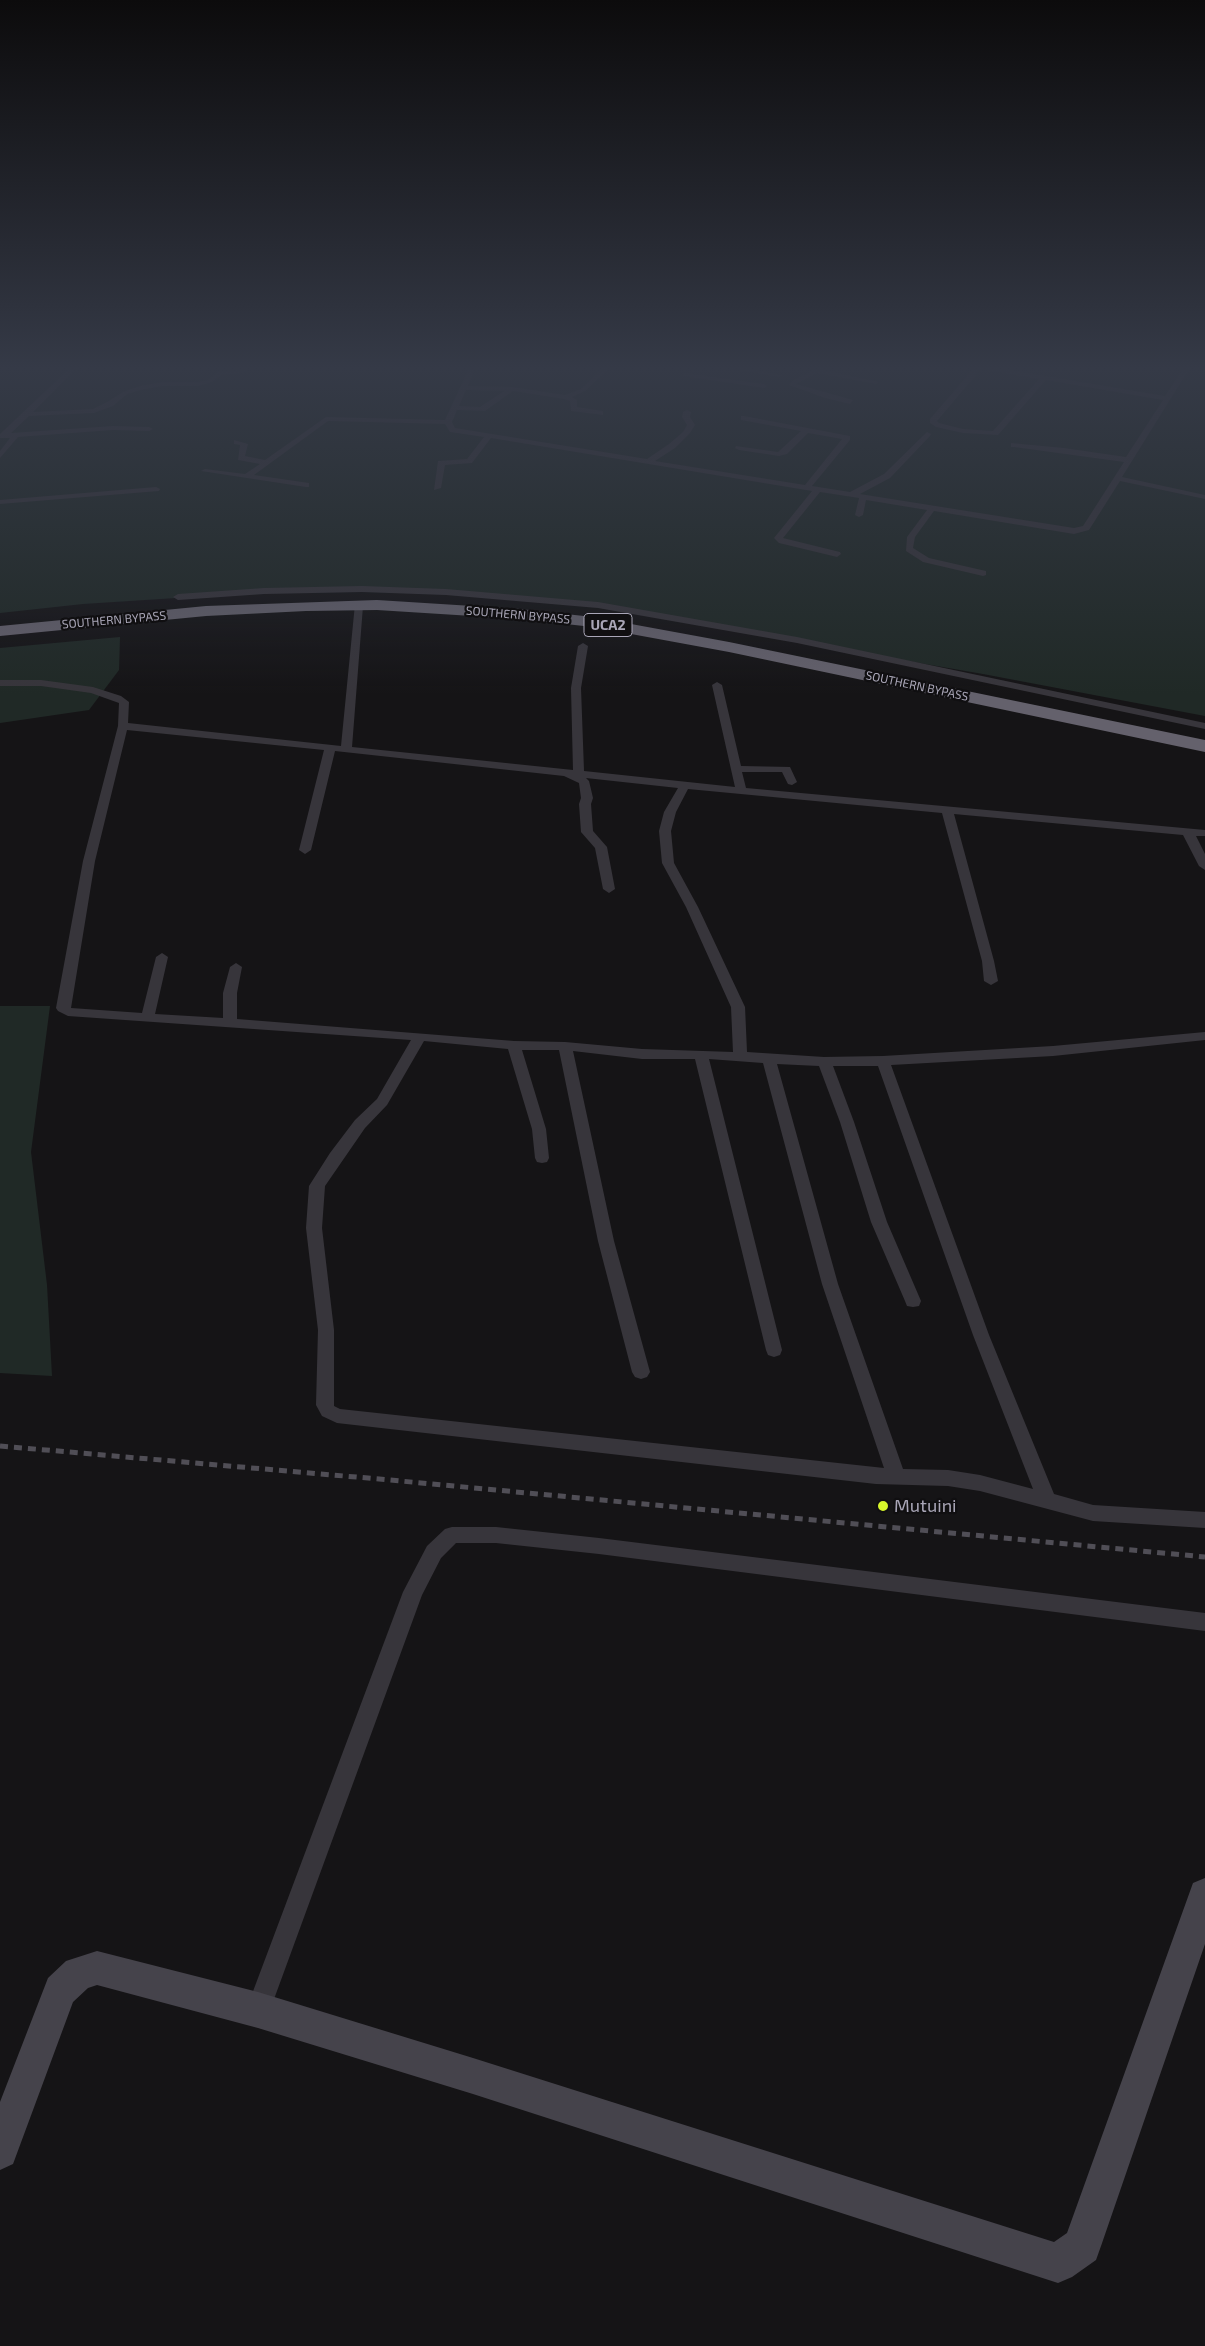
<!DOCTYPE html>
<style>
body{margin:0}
canvas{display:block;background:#151416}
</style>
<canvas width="1205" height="2346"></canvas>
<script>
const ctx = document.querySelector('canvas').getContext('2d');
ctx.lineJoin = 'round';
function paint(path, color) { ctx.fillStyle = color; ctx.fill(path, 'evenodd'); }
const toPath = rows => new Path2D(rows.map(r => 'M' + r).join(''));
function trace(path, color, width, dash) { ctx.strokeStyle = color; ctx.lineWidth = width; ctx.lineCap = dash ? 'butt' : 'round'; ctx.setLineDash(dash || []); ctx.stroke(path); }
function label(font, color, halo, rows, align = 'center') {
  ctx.font = font + ' "Exo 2",sans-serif'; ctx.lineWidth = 4.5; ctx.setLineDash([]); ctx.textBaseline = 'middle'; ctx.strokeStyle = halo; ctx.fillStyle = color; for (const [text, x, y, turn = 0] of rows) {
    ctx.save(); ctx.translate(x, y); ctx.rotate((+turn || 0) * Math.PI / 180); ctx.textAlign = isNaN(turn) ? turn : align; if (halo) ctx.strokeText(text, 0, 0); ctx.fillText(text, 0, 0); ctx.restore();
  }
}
paint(toPath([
 [0,366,1205,366,1205,716,983,674,561,601,331,588,83,604,0,613],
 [120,637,119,670,89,710,0,723,0,648],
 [0,1006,50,1006,31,1152,47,1285,52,1376,0,1373]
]), '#202926');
paint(toPath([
 [72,366,79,366,33,412,93,409,107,402,123,392,140,386,162,382,198,382,208,380,219,371,246,370,249,372,221,375,212,382,198,386,162,386,141,390,127,394,113,406,94,413,29,416,11,433,113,426,149,427,153,429,149,431,113,430,18,437,0,458,0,451,10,438,0,438,0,434,72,366],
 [470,366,476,366,468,386,512,387,565,395,581,389,605,366,612,366,585,391,572,397,577,400,577,407,603,411,603,415,571,411,570,401,564,399,513,391,485,411,457,410,452,422,455,428,647,459,669,444,683,432,687,425,682,417,683,412,687,410,691,412,690,417,695,425,690,433,675,448,655,461,805,485,842,439,808,433,787,454,779,456,739,450,735,448,736,446,778,452,801,431,741,420,741,416,744,416,850,436,850,440,812,486,850,492,884,474,927,432,931,434,930,436,890,478,860,494,1074,528,1083,526,1124,462,1014,447,1011,447,1011,443,1064,448,1126,457,1163,400,1046,380,998,435,963,433,936,427,930,423,930,419,974,368,971,366,986,366,1165,396,1185,366,1191,366,1122,477,1205,495,1205,499,1120,481,1089,530,1074,534,934,511,915,537,913,548,929,558,986,571,986,575,983,576,923,562,906,551,907,537,927,510,866,500,863,515,859,517,855,515,859,498,820,492,783,538,840,552,841,554,837,557,779,543,774,538,812,491,491,438,472,463,445,465,441,488,434,490,438,461,467,459,484,437,450,432,445,424,328,421,254,475,309,483,309,487,306,487,201,471,205,469,245,474,260,464,238,460,240,445,234,444,234,440,248,444,245,456,265,460,326,417,445,420,470,366],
 [981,369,1039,379,993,431,963,429,939,423,937,421,981,369],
 [466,390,504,391,480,407,459,406,466,390],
 [649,366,656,366,652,368,649,366],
 [718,366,734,366,782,375,779,377,718,366],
 [821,366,829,366,823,370,879,382,876,384,817,373,796,384,853,400,850,404,825,398,789,385,792,381,821,366],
 [685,373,764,384,767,386,764,388,683,376,685,373],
 [156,487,160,489,159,491,0,504,0,500,156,487],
 [362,586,446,589,598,602,797,637,1205,723,1205,729,797,643,598,608,446,595,362,592,264,594,178,600,173,597,178,594,264,588,362,586],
 [355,604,363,606,352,747,573,770,571,688,578,646,583,643,588,646,581,688,584,771,735,787,712,685,717,682,722,685,741,766,790,767,797,782,792,785,788,784,782,772,742,772,746,788,1205,830,1205,836,1196,836,1205,854,1205,870,1199,866,1183,835,954,814,994,961,998,981,991,985,984,981,982,961,942,813,688,789,676,812,671,831,674,863,698,907,745,1007,747,1052,824,1057,883,1056,1053,1046,1205,1032,1205,1040,1053,1056,891,1065,989,1335,1054,1494,1093,1505,1205,1512,1205,1528,1093,1521,980,1491,948,1486,876,1484,337,1423,322,1416,316,1405,318,1330,306,1228,309,1186,330,1153,355,1120,377,1099,411,1040,68,1016,58,1011,56,1008,83,861,118,726,119,703,91,693,41,686,0,686,0,680,41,680,93,687,121,696,129,702,128,723,341,746,355,604],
 [127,730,324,750,299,850,305,854,311,850,335,751,564,776,579,783,581,798,579,804,581,832,595,848,603,889,609,893,615,889,607,847,593,831,591,804,593,798,589,781,586,778,678,788,664,812,659,831,662,863,686,907,731,1007,733,1052,642,1049,565,1042,514,1041,237,1019,237,993,242,967,236,963,230,967,223,993,223,1018,155,1014,168,957,162,953,156,957,142,1013,71,1008,95,861,127,730],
 [424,1041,508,1049,532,1129,535,1158,537,1162,542,1163,547,1162,549,1158,546,1129,522,1050,559,1050,598,1241,632,1372,635,1377,641,1379,647,1377,650,1372,614,1241,573,1051,642,1059,695,1059,766,1350,768,1355,774,1357,780,1355,782,1350,709,1059,763,1063,822,1284,884,1468,340,1409,334,1406,334,1330,322,1228,325,1186,365,1128,387,1105,424,1041],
 [777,1064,819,1066,840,1122,871,1222,905,1301,907,1306,913,1307,919,1306,921,1301,887,1222,854,1122,833,1066,878,1066,973,1335,1033,1489,980,1475,948,1470,903,1469,838,1284,777,1064],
 [452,1527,496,1527,599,1538,1205,1613,1205,1631,599,1554,496,1543,456,1543,441,1558,422,1595,270,2010,266,2018,258,2022,250,2018,246,2010,403,1592,427,1546,445,1529,452,1527]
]), '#37353b');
paint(toPath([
 [1205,1878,1205,1944,1101,2246,1096,2260,1072,2277,1058,2283,473,2094,258,2028,97,1985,88,1988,73,2002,13,2164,0,2170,0,2102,48,1978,66,1961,97,1951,258,1992,473,2058,1054,2242,1067,2233,1193,1883,1205,1878]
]), '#45434b');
paint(toPath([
 [377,600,520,609,593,617,729,642,1205,740,1205,752,729,652,593,627,520,619,377,610,306,611,206,616,0,636,0,626,206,606,377,600]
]), '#64616c');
trace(toPath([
 [0,1446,390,1480,1205,1557]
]), '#504e56', 5, [8, 6]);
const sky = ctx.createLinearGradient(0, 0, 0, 694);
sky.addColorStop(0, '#0c0b0c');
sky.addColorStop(0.53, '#353a47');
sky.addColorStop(1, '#353a4700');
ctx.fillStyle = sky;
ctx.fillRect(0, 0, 1205, 694);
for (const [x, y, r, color] of [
 [883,1506,6,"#d8f72b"]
]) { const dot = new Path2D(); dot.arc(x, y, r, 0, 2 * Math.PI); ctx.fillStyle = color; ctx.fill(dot); trace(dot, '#100f11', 2); }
label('12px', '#a9a6b7', '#100f11', [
 ["SOUTHERN BYPASS",518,615,5],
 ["SOUTHERN BYPASS",114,620,-5],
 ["SOUTHERN BYPASS",917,686,12]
]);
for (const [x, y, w] of [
 [608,625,48]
]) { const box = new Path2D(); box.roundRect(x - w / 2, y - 11.5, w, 23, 4); ctx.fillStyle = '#100f11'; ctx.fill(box); trace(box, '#a9a6b7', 1); }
label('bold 14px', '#a9a6b7', null, [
 ["UCA2",608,625]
]);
label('18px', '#a9a6b7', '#100f11', [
 ["Mutuini",894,1506]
], 'left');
</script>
